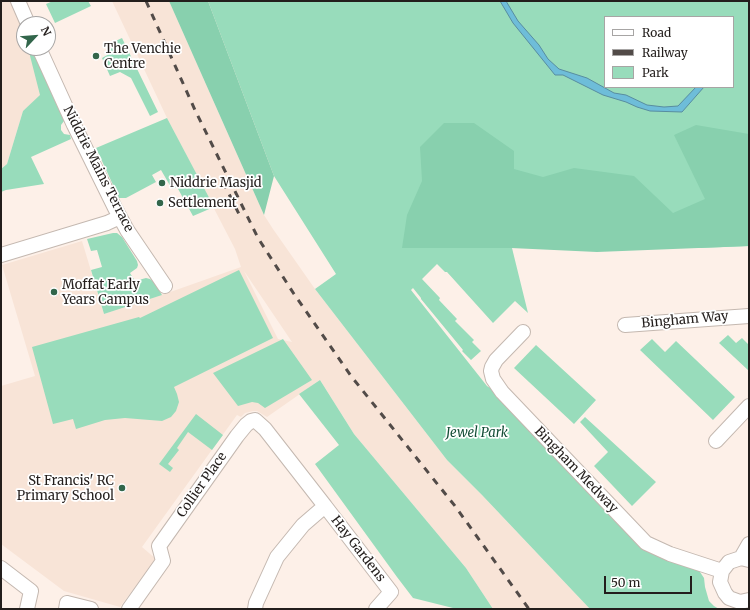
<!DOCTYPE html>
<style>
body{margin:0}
#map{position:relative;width:750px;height:610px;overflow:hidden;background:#fdf0e8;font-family:Merriweather,serif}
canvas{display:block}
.frame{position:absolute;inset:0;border:2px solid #231e1c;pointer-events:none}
.legend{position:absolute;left:604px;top:16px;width:130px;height:72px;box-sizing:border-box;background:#fff;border:1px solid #a7a5a4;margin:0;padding:5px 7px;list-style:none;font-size:12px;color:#231e1c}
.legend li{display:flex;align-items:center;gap:8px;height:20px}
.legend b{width:20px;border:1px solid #a7a5a4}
.north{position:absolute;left:16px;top:16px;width:40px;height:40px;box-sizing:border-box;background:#fff;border:1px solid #a7a5a4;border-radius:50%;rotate:64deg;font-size:11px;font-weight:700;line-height:16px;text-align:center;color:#231e1c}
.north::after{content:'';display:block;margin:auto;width:14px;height:18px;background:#32664b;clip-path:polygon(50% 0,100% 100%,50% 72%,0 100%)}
.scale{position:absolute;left:604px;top:576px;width:88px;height:18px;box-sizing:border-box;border:2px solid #231e1c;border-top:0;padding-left:5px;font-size:12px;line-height:14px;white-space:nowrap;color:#231e1c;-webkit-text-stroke:3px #fff;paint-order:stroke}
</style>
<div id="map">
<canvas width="750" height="610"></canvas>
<div class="frame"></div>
<ul class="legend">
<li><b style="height:5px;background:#fff"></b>Road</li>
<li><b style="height:5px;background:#524b48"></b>Railway</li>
<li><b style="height:11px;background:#98dcbb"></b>Park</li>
</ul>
<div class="north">N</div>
<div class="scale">50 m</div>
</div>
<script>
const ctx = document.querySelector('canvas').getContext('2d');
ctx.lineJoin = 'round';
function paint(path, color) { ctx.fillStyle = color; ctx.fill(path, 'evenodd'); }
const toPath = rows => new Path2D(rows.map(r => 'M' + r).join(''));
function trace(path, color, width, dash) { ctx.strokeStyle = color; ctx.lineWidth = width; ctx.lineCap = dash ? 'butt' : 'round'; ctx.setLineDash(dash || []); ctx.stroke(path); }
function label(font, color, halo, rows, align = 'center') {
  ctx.font = font + ' Merriweather,serif'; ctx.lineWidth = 3.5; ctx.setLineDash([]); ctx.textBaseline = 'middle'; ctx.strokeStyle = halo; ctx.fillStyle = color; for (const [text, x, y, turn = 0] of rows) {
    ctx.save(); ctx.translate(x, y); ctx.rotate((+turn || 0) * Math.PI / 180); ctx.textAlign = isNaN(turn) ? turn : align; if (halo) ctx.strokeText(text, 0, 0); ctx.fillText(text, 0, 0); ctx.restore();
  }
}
paint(toPath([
 [1,1,10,1,24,32,24,48,31,48,50,89,23,111,7,164,1,169],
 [112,1,169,1,264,215,273,229,315,289,447,460,482,495,590,609,493,609,466,568,354,434,320,380,267,417,257,411,253,411,245,413,241,417,237,415,142,547,156,559,120,607,64,591,1,544,1,386,35,376,2,265,82,241,104,314,176,290,241,267,235,249,167,118],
 [244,271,292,342,278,339]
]), '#f8e4d7');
paint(toPath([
 [53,1,88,1,91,6,55,23,46,4],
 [208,1,749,1,749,246,701,248,512,248,528,313,515,301,493,323,447,272,445,272,437,264,422,279,440,298,439,300,457,319,455,321,474,340,472,342,481,351,471,360,462,351,463,350,421,299,421,298,413,288,411,290,487,386,493,390,646,551,698,569,704,578,705,587,709,601,714,606,719,609,590,609,482,495,447,460,315,289,336,274,274,176],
 [605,17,733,17,733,87,605,87],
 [122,38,158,112,150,116,131,78,120,72,110,76,102,58,111,53,107,45],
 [28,48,31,48,64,121,61,125,61,130,64,134,70,135,71,139,31,157,44,184,6,190,1,192,1,169,7,164,23,111,40,95],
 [167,118,214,207,193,216,177,187,172,189,161,170,152,175,156,182,126,198,119,198,96,148],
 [113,233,117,233,122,237,137,261,138,265,137,268,130,273,135,281,146,278,150,279,154,282,162,295,104,314,91,270,102,267,97,250,91,251,87,239],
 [239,270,273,338,174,387,177,394,179,402,176,411,171,417,162,421,125,418,105,420,76,429,73,419,53,424,32,347,139,317,140,318],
 [728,335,736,343,742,338,749,345,749,371,719,343],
 [283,339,312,380,265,408,258,403,252,402,238,406,213,373],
 [652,339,665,352,676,341,735,397,713,420,640,350],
 [536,345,596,400,574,424,514,368],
 [320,380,354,434,466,568,493,609,457,609,413,598,397,577,315,464,339,445,299,394],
 [196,414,223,435,212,450,188,432,177,448,179,450,168,464,173,468,170,472,159,464],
 [585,417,656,482,632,506,594,466,608,452,580,422]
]), '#98dcbb');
paint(toPath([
 [169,1,208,1,274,176,264,215],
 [444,123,474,123,514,151,514,169,543,177,574,168,634,176,673,213,705,199,674,135,696,125,749,134,749,246,597,252,511,248,402,248,407,215,422,181,420,147]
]), '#88d0ae');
const water = toPath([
 [500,1,506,1,518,21,539,45,548,59,559,69,587,78,614,93,626,95,647,105,664,107,678,106,696,87,704,87,682,112,650,111,637,107,626,102,603,95,563,75,555,75,513,23,500,1]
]);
paint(water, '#6ebdd9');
trace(water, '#588da0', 1);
const minor = toPath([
 [18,1,28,24],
 [39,48,74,125,115,208,127,230,165,286],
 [1,255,107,223,120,217],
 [625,325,749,316],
 [523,332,496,360,492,367,491,371,493,379,502,392,646,543,670,554,722,571],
 [716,441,749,406],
 [325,506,391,592,376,609],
 [741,558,749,544],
 [749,560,741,558,729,562,722,571,720,582,725,593,729,598,740,602,749,600],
 [1,568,31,591,27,609],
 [66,609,67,603,91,609],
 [129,609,163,561,159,546,237,436,246,425,251,421,255,420,265,429,325,506,303,525,277,557,256,603,255,609]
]);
trace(minor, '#c4b8b0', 16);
trace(minor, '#fff', 14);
trace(toPath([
 [146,1,195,110,258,238,294,294,351,376,455,506,529,609],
 [223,182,240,216]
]), '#524b48', 3, [7, 7]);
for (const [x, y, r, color] of [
 [96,56,4,"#32664b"],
 [162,183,4,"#32664b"],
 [160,203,4,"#32664b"],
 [54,292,4,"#32664b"],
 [122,488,4,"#32664b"]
]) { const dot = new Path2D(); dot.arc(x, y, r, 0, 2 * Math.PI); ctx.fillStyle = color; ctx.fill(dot); trace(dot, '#fff', 1.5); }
label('13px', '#231e1c', '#fff', [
 ["The Venchie",104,49],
 ["Centre",104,64],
 ["Niddrie Masjid",170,183],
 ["Settlement",168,203],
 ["Moffat Early",62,285],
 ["Years Campus",62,300],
 ["St Francis' RC",114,481,"right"],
 ["Primary School",114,496,"right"]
], 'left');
label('13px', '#231e1c', '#fff', [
 ["Niddrie Mains Terrace",98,169,63],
 ["Bingham Way",685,320,-5],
 ["Bingham Medway",576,470,46],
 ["Collier Place",202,485,-55],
 ["Hay Gardens",358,549,52]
]);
label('italic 13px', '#154e37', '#fff', [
 ["Jewel Park",477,433]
]);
</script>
